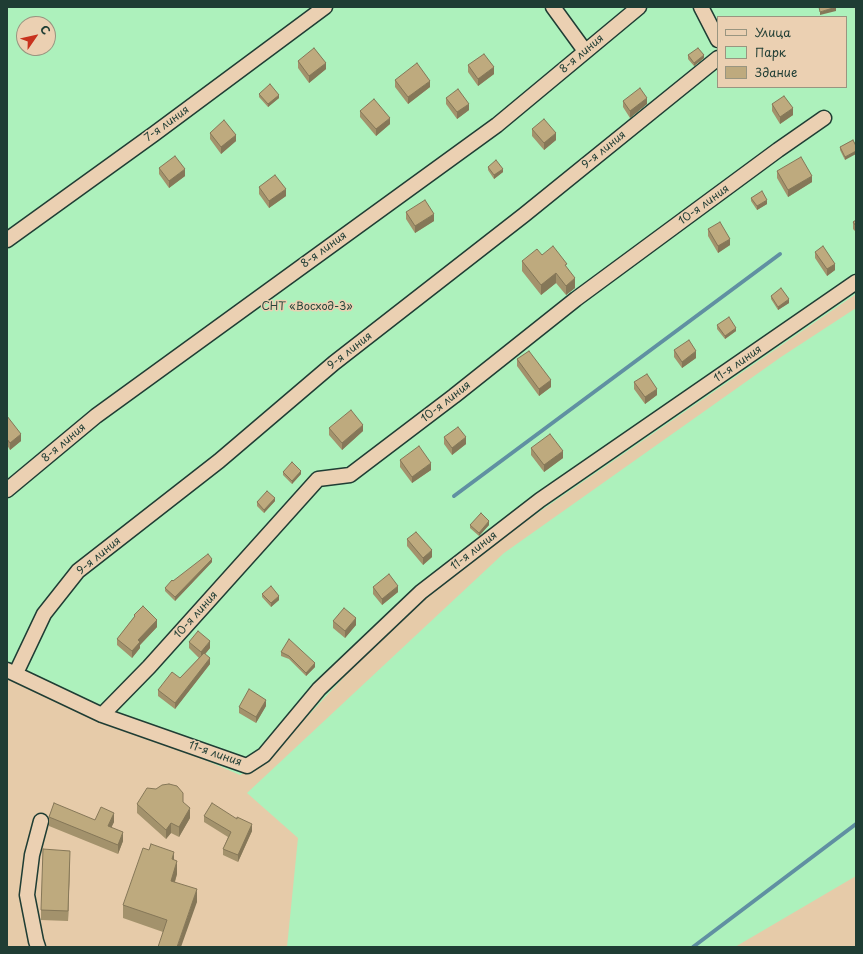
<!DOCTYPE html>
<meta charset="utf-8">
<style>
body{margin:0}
#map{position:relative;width:863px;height:954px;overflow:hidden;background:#e6cba9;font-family:"Playpen Sans",sans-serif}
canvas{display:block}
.frame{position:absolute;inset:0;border:8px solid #1f3d34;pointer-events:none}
.legend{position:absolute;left:717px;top:16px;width:130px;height:72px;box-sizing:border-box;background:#ebd0b2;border:1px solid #999580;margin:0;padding:5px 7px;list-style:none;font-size:12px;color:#1f3d34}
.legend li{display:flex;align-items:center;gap:8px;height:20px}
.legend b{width:20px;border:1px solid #999580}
.north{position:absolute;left:16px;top:16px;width:40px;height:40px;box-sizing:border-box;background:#ebd0b2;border:1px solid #999580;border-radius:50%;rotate:56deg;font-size:11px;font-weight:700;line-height:16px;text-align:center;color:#1f3d34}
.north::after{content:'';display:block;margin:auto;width:14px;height:18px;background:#c8321e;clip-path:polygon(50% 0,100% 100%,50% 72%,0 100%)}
</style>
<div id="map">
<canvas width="863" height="954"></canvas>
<div class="frame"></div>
<ul class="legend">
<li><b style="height:5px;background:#ebd0b2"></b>Улица</li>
<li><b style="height:11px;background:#adf1bc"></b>Парк</li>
<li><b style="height:11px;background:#beaa7e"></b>Здание</li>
</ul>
<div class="north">С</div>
</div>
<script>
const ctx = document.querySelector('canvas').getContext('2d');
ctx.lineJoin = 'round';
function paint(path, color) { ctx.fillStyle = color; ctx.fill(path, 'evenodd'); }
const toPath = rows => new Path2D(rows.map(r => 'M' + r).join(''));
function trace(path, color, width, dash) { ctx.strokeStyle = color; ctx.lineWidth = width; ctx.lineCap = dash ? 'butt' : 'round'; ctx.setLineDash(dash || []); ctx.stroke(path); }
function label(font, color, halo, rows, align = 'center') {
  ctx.font = font + ' "Playpen Sans",sans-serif'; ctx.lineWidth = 3; ctx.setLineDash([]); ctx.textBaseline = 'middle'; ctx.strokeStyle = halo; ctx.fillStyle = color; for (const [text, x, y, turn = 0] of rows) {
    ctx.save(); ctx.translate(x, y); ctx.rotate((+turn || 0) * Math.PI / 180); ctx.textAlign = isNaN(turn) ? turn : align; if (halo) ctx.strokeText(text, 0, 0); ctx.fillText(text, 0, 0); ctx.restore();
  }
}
paint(toPath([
 [7,7,854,7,856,14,856,294,424,591,265,762,240,775,7,674],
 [718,17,846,17,846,87,718,87],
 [24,24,48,24,48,48,24,48],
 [856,308,856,876,735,947,287,947,298,838,247,793,504,553,781,357]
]), '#adf1bc');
trace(toPath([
 [454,496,780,254],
 [693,947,856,824]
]), '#6090a2', 4);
const street = toPath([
 [553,7,585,51],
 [701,7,718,40],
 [7,240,154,134,325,7],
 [7,490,96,416,497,125,639,7],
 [7,670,102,715,247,766,264,755,319,689,421,592,540,500,856,282],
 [16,673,44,614,78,571,219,461,334,363,524,215,718,58],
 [102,715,149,667,318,479,350,475,454,396,576,299,778,150,824,118],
 [38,947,36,941,27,895,32,855,41,821]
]);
trace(street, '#1f3d34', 17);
trace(street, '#ebd0b2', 14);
paint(toPath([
 [688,55,704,58,694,66,688,59],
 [298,61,326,69,309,83,298,68],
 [468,65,494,74,478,86,468,72],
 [395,80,430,87,408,104,395,87],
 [259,94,279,98,268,107,259,97],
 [446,98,469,110,457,119,446,104],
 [623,101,647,104,630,118,623,107],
 [772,104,793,115,780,124,772,111],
 [360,111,390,124,376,136,360,117],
 [532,129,556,140,544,150,532,136],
 [210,133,236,141,221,154,210,139],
 [853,140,845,160,840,150,840,147],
 [488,167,503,172,494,179,488,170],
 [159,168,185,176,169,188,159,174],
 [777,171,812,182,788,197,777,178],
 [259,187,286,196,269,208,259,194],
 [751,198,767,204,757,210,751,201],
 [406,212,434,221,415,233,406,219],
 [856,220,856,232,853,229,853,222],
 [708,229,730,245,718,253,708,236],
 [815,252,835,270,827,276,815,258],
 [542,255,567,268,575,288,566,295,556,283,541,295,522,271,522,261],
 [771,296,789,303,778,310,771,299],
 [717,325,736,331,725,339,717,329],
 [674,350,696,358,682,368,674,357],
 [517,359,551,387,539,396,517,366],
 [634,382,657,395,645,404,634,389],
 [7,416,21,441,10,450,7,445],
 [329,428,363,431,342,450,329,435],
 [444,437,466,444,452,455,444,444],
 [531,448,563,458,544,472,531,455],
 [400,460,431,470,412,483,400,467],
 [283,472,301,474,292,484,283,475],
 [275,501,264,513,257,506,257,502],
 [470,525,489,525,479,536,470,528],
 [407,539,432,557,423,565,407,546],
 [212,562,175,601,165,591,165,588,173,581],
 [373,587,398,592,382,605,373,594],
 [262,594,279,600,271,607,262,597],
 [134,615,157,627,140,645,140,648,132,658,117,645,117,639,134,617],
 [333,621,356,625,345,638,333,628],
 [189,642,210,648,205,654,210,664,175,709,158,696,158,690,180,678,199,658,189,648],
 [281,652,315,667,306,676,289,659,281,656],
 [266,706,256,723,239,713,239,707],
 [183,802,190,818,179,837,171,833,166,839,137,813,137,804],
 [204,816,237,819,252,831,238,862,223,855,223,849,228,837,204,822],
 [49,817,114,822,111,827,123,841,118,854,49,826],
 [174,860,177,874,175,882,197,902,163,932,123,918,123,905],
 [70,861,68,921,41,920,41,910]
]), '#a3926c');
paint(toPath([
 [836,7,836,11,820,15,820,12],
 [704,55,704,58,694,66,694,63],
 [326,63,326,69,309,83,309,76],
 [494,67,494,74,478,86,478,79],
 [430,81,430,87,408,104,408,97],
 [279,95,279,98,268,107,268,104],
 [647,98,647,104,630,118,630,111],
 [469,104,469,110,457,119,457,112],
 [793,108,793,115,780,124,780,117],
 [390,118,390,124,376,136,376,129],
 [556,133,556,140,544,150,544,143],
 [236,135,236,141,221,154,221,147],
 [856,151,856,154,845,160,845,157],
 [185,169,185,176,169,188,169,181],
 [503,169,503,172,494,179,494,175],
 [812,176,812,182,788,197,788,190],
 [286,189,286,196,269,208,269,201],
 [767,200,767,204,757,210,757,206],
 [434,214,434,221,415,233,415,226],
 [730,239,730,245,718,253,718,246],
 [835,264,835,270,827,276,827,269],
 [556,273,556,283,541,295,541,285],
 [575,278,575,288,566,295,566,286],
 [789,299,789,303,778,310,778,307],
 [736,328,736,331,725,339,725,336],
 [696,351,696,358,682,368,682,362],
 [551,380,551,387,539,396,539,389],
 [657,389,657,395,645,404,645,397],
 [363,425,363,431,342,450,342,443],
 [21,434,21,441,10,450,10,443],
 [466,437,466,444,452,455,452,448],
 [563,451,563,458,544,472,544,465],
 [431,463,431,470,412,483,412,477],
 [301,471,301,474,292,484,292,481],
 [275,498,275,501,264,513,264,510],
 [489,521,489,525,479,536,479,533],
 [432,550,432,557,423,565,423,558],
 [212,559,212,562,175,601,175,597],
 [398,586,398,592,382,605,382,599],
 [279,596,279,600,271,607,271,603],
 [356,618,356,625,345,638,345,631],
 [157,620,157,627,140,645,140,648,132,658,132,651,138,640],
 [210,641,210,648,201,659,201,652],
 [210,658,210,664,175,709,175,703],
 [315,663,315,667,306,676,306,673],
 [266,700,266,706,256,723,256,717],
 [190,808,190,818,179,837,179,827],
 [114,813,114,822,108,835,108,826],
 [171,823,171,833,166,839,166,830],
 [252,824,252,831,238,862,238,855],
 [123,832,123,841,118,854,118,845],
 [70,851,70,861,68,921,68,911],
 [174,852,174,865,172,859],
 [177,861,177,874,171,894,171,881],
 [197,889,197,902,181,947,177,947]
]), '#857758');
const building = toPath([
 [819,7,836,7,820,12,819,7],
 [314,48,326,63,309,76,298,61,314,48],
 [698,48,704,55,694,63,688,55,698,48],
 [484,54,494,67,478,79,468,65,484,54],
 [417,63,430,81,408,97,395,80,417,63],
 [270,84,279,95,268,104,259,94,270,84],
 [640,88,647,98,630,111,623,101,640,88],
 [458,89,469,104,457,112,446,98,458,89],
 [784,96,793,108,780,117,772,104,784,96],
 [374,99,390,118,376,129,360,111,374,99],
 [544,119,556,133,544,143,532,129,544,119],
 [224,120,236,135,221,147,210,133,224,120],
 [853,140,856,146,856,151,845,157,840,147,853,140],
 [175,156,185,169,169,181,159,168,175,156],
 [801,157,812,176,788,190,777,171,801,157],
 [496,160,503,169,494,175,488,167,496,160],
 [275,175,286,189,269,201,259,187,275,175],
 [762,191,767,200,757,206,751,198,762,191],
 [425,200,434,214,415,226,406,212,425,200],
 [856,220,856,226,853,222,856,220],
 [720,222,730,239,718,246,708,229,720,222],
 [553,246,567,264,565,265,575,278,566,286,556,273,541,285,522,261,537,249,542,255,553,246],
 [823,246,835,264,827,269,815,252,823,246],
 [781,288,789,299,778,307,771,296,781,288],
 [729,317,736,328,725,336,717,325,729,317],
 [689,340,696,351,682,362,674,350,689,340],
 [529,351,551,380,539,389,517,359,529,351],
 [647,374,657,389,645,397,634,382,647,374],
 [351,410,363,425,342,443,329,428,351,410],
 [7,416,21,434,10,443,7,439,7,416],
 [458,427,466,437,452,448,444,437,458,427],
 [550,434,563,451,544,465,531,448,550,434],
 [419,446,431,463,412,477,400,460,419,446],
 [292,462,301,471,292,481,283,472,292,462],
 [267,491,275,498,264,510,257,502,267,491],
 [481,513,489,521,479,533,470,525,481,513],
 [416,532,432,550,423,558,407,539,416,532],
 [208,554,212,559,175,597,165,588,172,580,173,581,208,554],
 [389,574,398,586,382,599,373,587,389,574],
 [271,586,279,596,271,603,262,594,271,586],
 [143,606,157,620,138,640,140,642,132,651,117,639,135,616,134,615,143,606],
 [344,608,356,618,345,631,333,621,344,608],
 [198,631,210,641,201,652,189,642,198,631],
 [289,639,315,663,306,673,289,656,281,652,289,639],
 [204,653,210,658,175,703,158,690,172,672,180,678,204,653],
 [249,689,266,700,256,717,239,707,249,689],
 [169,784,177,786,183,793,183,802,190,808,179,827,171,823,166,830,137,804,147,788,156,789,162,785,169,784],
 [54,803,95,820,101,807,114,813,108,826,123,832,118,845,49,817,54,803],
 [212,803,237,819,237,817,252,824,238,855,223,849,231,832,204,816,212,803],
 [151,844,174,852,172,859,177,861,171,881,197,889,177,947,158,947,167,920,123,905,143,848,149,850,151,844],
 [43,849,70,851,68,911,41,910,43,849]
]);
paint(building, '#beaa7e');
trace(building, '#857758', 1);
label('11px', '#1f3d34', '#ebd0b2', [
 ["8-я линия",582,54,-40],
 ["7-я линия",167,124,-36],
 ["9-я линия",604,150,-39],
 ["10-я линия",704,205,-36],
 ["8-я линия",324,250,-36],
 ["9-я линия",350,351,-38],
 ["11-я линия",738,364,-35],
 ["10-я линия",446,402,-38],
 ["8-я линия",64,443,-40],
 ["11-я линия",474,551,-38],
 ["9-я линия",99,556,-39],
 ["10-я линия",196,615,-48],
 ["11-я линия",215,754,19]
]);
label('11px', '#26463b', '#ebd0b2', [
 ["СНТ «Восход-3»",307,307]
]);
</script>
